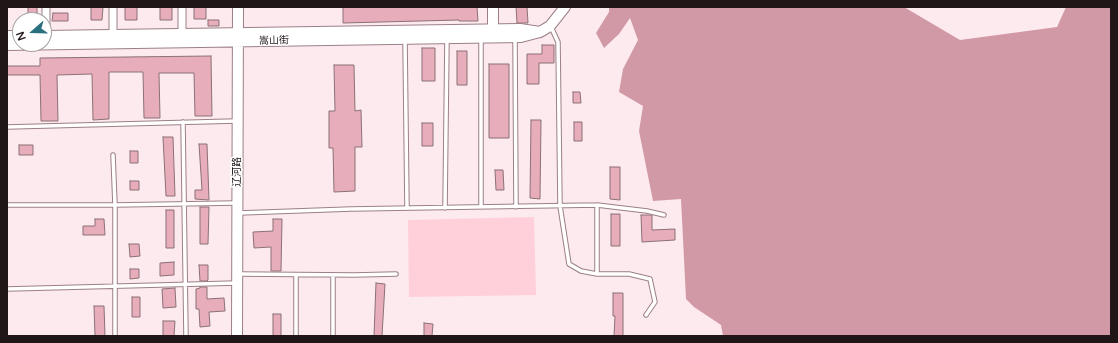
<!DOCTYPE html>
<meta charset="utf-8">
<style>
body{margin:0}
#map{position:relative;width:1118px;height:343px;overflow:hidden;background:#fdeaee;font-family:"Varela Round",sans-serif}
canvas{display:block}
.frame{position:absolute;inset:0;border:8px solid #201618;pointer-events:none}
.north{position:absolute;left:12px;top:12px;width:40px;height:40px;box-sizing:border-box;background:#fff;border:1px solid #a6a2a3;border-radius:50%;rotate:250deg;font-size:11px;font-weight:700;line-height:16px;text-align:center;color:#201618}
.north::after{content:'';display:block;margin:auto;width:14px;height:18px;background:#2a6f7e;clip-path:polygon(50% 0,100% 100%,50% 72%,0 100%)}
</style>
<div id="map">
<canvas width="1118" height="343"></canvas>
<div class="frame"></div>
<div class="north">N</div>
</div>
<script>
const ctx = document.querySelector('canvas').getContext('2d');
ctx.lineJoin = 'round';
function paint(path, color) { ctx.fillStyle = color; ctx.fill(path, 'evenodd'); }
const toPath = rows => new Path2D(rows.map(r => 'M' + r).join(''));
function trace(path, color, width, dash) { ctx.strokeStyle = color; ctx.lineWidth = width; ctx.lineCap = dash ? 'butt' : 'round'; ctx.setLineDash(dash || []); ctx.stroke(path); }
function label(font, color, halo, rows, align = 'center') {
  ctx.font = font + ' "Varela Round","Noto Sans SC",sans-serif'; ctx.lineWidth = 3; ctx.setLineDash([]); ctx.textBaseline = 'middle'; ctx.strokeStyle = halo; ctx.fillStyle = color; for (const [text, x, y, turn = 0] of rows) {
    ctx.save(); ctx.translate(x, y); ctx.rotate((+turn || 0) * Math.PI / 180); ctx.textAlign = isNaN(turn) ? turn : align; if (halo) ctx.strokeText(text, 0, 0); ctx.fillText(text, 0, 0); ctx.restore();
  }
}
paint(toPath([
 [534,217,536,295,409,297,408,220]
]), '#ffd0da');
paint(toPath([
 [609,7,904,7,960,40,1057,27,1066,7,1111,7,1111,336,723,336,721,325,694,307,686,299,681,199,653,201,639,131,643,106,619,92,623,69,638,40,630,18,619,34,604,48,596,33,609,12]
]), '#d199a6');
const building = toPath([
 [28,7,37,7,37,20,28,20,28,7],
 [91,7,103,7,102,20,91,20,91,7],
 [125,7,137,7,137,20,125,20,125,7],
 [160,7,172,7,172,20,160,20,160,7],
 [194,7,206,7,206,19,194,19,194,7],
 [343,7,477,7,478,21,459,21,459,20,343,23,343,7],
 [516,7,527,7,528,23,517,23,516,7],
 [53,13,68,13,68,21,52,21,53,13],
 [208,20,219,20,219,26,208,26,208,20],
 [542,45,554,45,554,63,539,63,539,84,527,84,527,54,542,54,542,45],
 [422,48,435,48,435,81,422,81,422,48],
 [457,51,467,51,467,85,457,85,457,51],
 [211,56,212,116,195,116,194,73,159,73,160,118,144,118,143,72,109,72,109,119,93,120,92,74,57,75,58,121,41,121,40,75,7,75,7,66,40,66,40,58,211,56],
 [489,64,509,64,509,138,489,138,489,64],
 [334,65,354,65,355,111,361,110,362,147,355,147,355,191,334,192,333,148,329,148,329,111,335,111,334,65],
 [573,92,580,92,581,103,573,103,573,92],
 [531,120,541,120,540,199,530,198,531,120],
 [574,122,582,122,582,141,574,141,574,122],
 [422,123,433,123,433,146,422,146,422,123],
 [163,137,173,137,175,196,166,196,163,137],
 [199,144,207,144,209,200,195,199,195,190,202,190,199,144],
 [19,145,33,145,33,155,19,155,19,145],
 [130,151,138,151,138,163,130,163,130,151],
 [610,167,620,167,620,200,610,199,610,167],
 [495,170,503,170,504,190,496,190,495,170],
 [130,181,139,181,139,190,130,190,130,181],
 [200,207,209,207,208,244,200,244,200,207],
 [166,210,174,210,174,248,166,248,166,210],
 [611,214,620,214,620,246,611,246,611,214],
 [641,215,652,215,652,230,675,229,675,240,642,242,641,215],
 [95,219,104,219,105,235,83,235,83,226,95,226,95,219],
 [273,219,282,219,281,271,271,271,271,247,254,248,253,232,273,231,273,219],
 [129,244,139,244,140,256,130,257,129,244],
 [174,262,174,275,160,276,160,263,174,262],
 [199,265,208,265,208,280,207,281,200,281,199,265],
 [130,269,139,269,139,278,130,279,130,269],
 [376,283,385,284,382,336,374,336,376,283],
 [200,287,207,287,207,299,224,298,225,311,209,312,210,326,200,327,199,309,196,309,196,289,200,288,200,287],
 [175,288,176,307,163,308,162,289,175,288],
 [613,293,623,293,623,336,614,336,615,316,613,316,613,293],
 [132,297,140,297,140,317,132,317,132,297],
 [94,306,104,306,105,336,95,336,94,306],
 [273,314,281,314,281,336,273,336,273,314],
 [163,321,175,321,174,336,163,336,163,321],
 [424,323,433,324,432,336,424,336,424,323]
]);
paint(building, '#e7adba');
trace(building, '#8b7076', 1);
const lane = toPath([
 [551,27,558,42,560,206,569,264,581,271,597,274,629,274,650,279,655,302,646,315],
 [481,38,481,207],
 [515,38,516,207],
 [405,40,407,208],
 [183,122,186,336],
 [7,127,236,121],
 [113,155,115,205,115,336],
 [7,205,115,205,236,203],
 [597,205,647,211,664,215],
 [445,208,447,39],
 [239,213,351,209,597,205,597,274],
 [239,274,354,275,396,274],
 [7,289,237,283],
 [296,336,296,275],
 [333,336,333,275]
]);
const street = toPath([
 [113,7,113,35],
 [182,34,182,7],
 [46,36,46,7]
]);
const secondary = toPath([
 [540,32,550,26,565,7],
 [7,36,20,36],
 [493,36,493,7],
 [7,45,521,37,540,32,520,29,44,36],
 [237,336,238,7]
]);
trace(lane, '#9b8086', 5.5);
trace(street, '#9b8086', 9);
trace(secondary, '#9b8086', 12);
trace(lane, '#fff', 3.5);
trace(street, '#fff', 7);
trace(secondary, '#fff', 10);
label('10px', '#201618', '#fff', [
 ["嵩山街",274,41,-1],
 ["辽河路",237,172,-90]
]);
</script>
